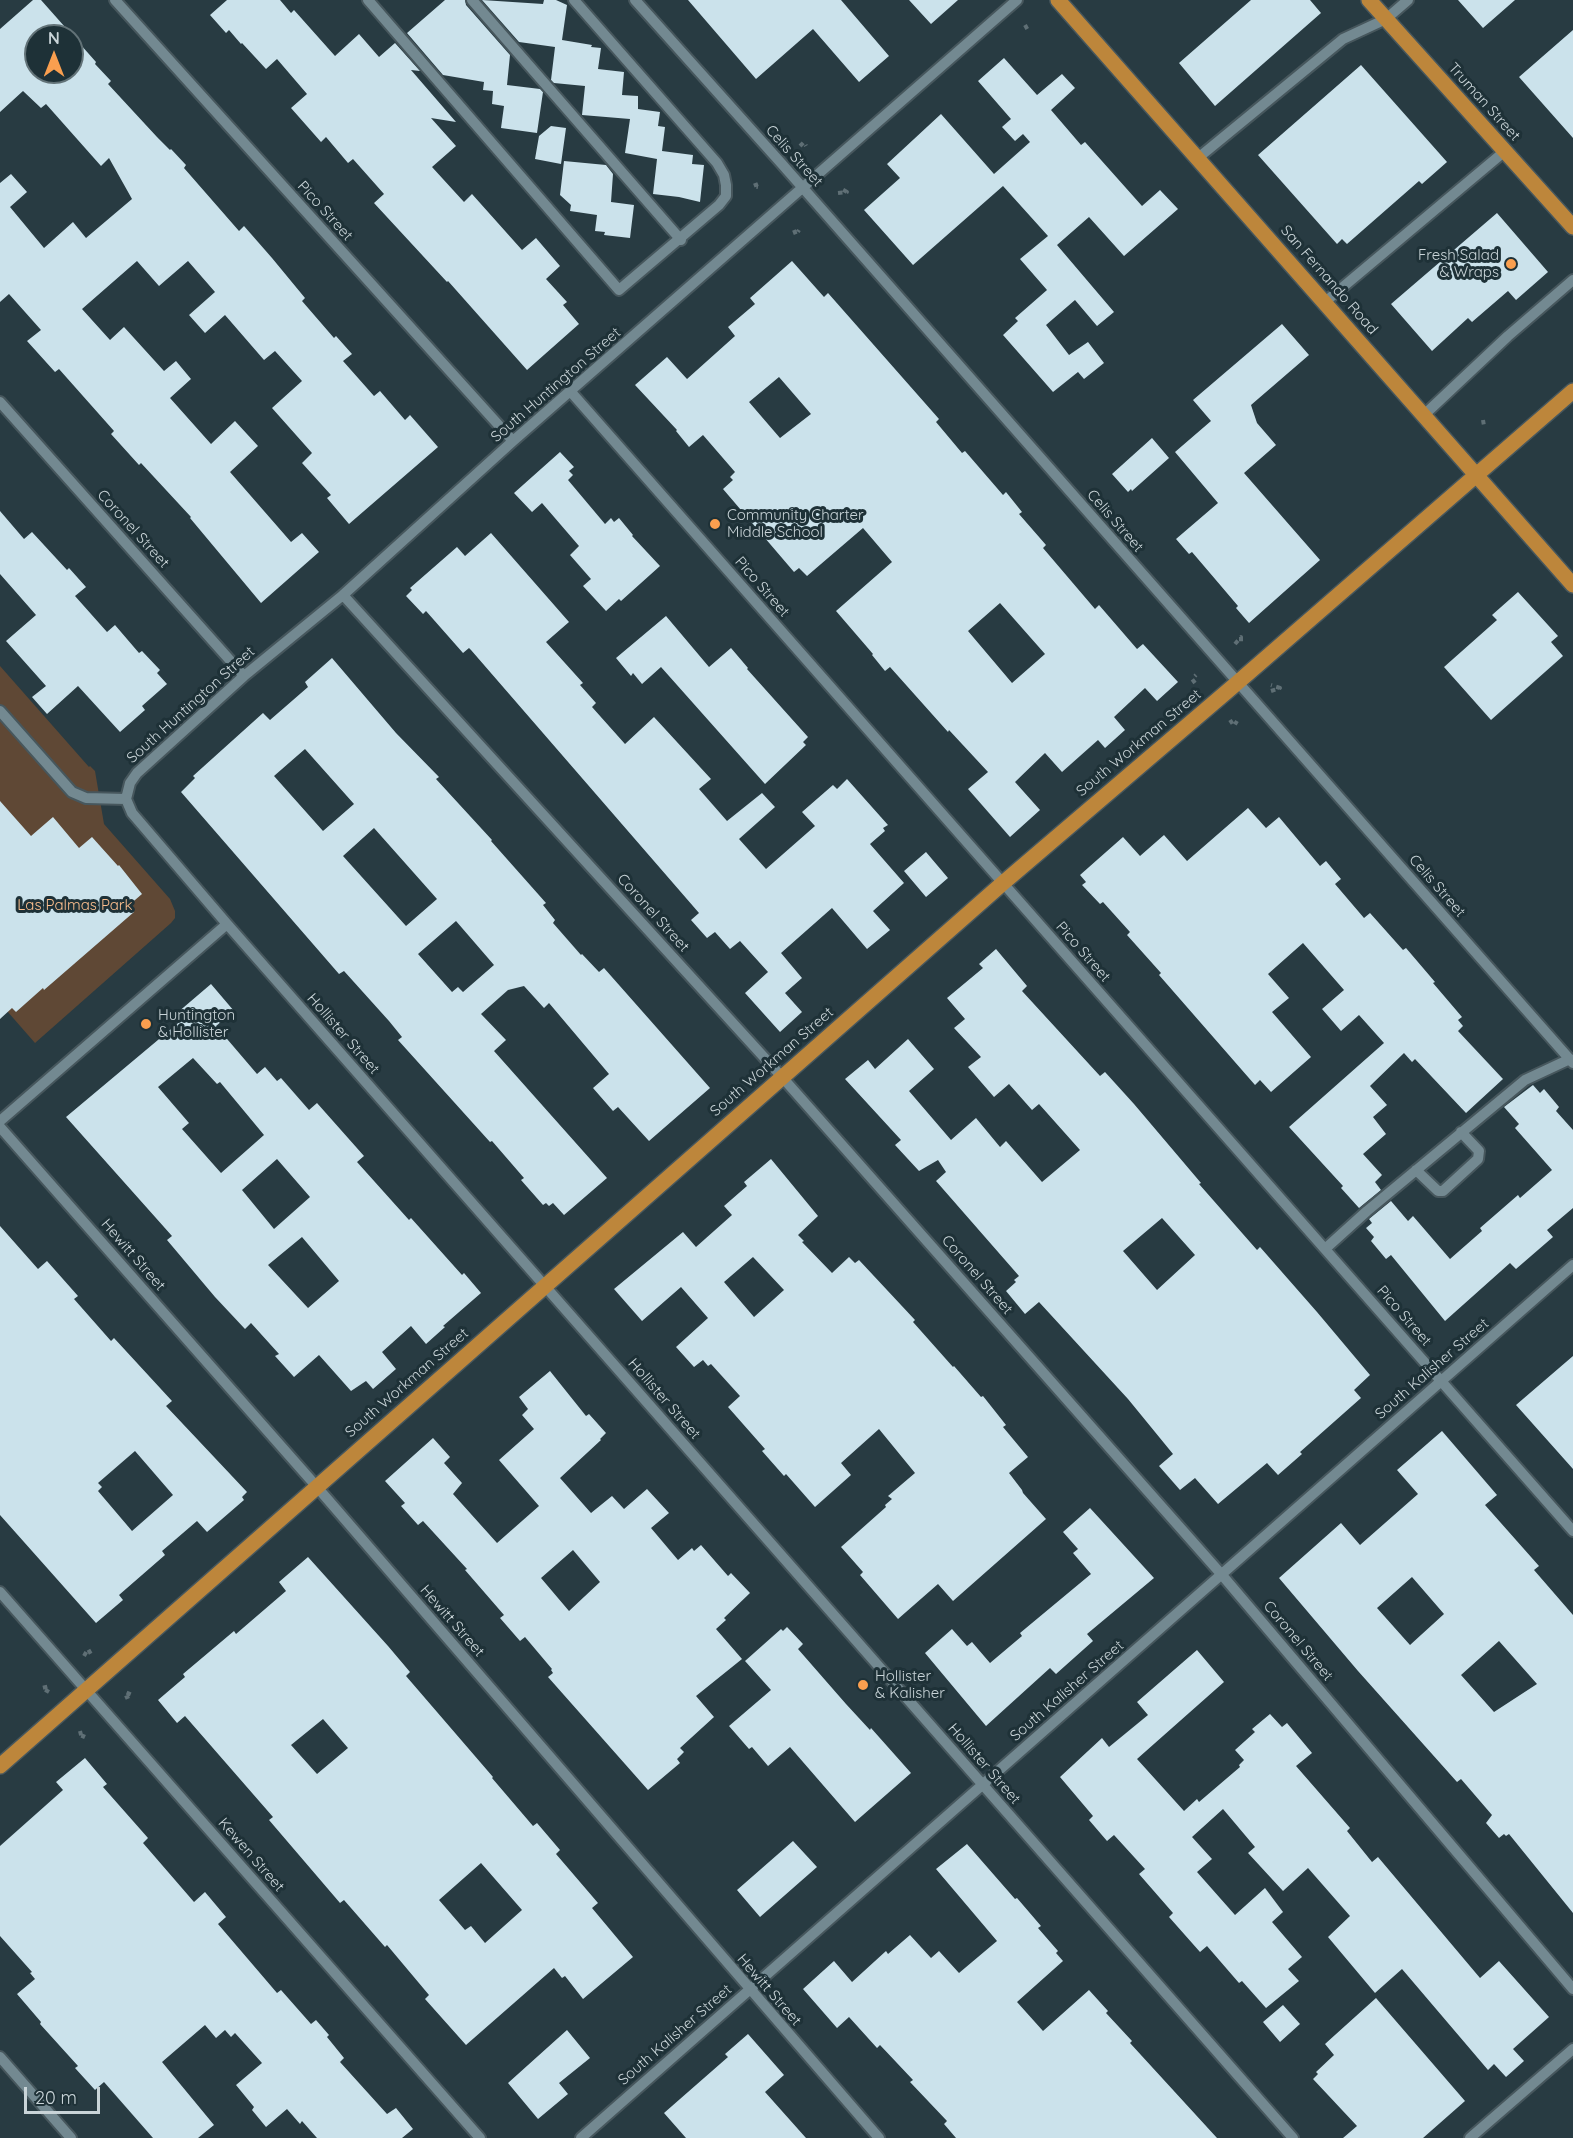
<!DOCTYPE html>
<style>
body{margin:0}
#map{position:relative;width:1573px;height:2138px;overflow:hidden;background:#283b42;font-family:Quicksand,sans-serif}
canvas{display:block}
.north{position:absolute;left:24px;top:24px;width:60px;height:60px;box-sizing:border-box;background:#1e3137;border:2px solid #627277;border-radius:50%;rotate:0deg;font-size:16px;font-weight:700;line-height:24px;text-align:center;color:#c9d4d8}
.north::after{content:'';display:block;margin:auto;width:21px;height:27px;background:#fa9f4f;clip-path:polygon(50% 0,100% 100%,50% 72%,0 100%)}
.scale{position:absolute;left:24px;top:2087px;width:76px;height:27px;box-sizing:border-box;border:3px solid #c9d4d8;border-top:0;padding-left:8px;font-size:18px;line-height:21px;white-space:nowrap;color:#c9d4d8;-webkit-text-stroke:4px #1e3137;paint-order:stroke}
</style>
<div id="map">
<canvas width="1573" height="2138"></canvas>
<div class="north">N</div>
<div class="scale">20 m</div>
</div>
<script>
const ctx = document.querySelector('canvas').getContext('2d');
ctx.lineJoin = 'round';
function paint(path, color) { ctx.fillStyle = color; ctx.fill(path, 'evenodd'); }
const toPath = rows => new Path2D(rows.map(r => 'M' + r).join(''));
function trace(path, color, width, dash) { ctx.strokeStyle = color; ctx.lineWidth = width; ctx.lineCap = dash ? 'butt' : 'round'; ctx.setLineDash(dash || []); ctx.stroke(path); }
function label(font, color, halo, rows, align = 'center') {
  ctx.font = font + ' Quicksand,sans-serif'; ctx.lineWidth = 6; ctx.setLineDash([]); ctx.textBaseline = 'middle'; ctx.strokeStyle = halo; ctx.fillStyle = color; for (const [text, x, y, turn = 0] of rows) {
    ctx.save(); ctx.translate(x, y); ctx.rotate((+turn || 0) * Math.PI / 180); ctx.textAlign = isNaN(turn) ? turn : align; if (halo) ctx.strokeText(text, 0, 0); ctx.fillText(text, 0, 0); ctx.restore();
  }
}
paint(toPath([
 [0,666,89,767,90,766,95,771,104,824,170,899,175,911,175,918,171,923,35,1043,0,1003]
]), '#5f4835');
paint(toPath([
 [33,0,41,0,96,62,95,64,111,81,108,84,157,137,170,150,171,149,186,165,184,168,239,231,244,226,272,258,305,298,302,301,334,338,336,336,352,354,343,361,374,396,380,391,405,420,410,415,438,447,349,524,327,498,331,495,302,463,312,453,272,408,302,381,275,351,264,360,225,315,205,333,189,315,215,292,188,261,159,286,137,261,82,309,110,340,124,327,164,371,176,361,191,379,170,398,211,444,235,421,258,446,230,472,291,542,302,533,319,552,261,603,190,518,191,517,141,463,139,465,111,434,114,431,59,369,55,372,27,341,41,330,9,294,0,302,0,183,11,174,27,192,10,207,44,248,73,222,86,238,132,199,109,158,101,166,46,104,41,108,23,91,0,112,0,29],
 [36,36,72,36,72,72,36,72],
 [227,0,280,0,291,13,294,10,335,56,359,34,379,57,395,43,420,71,411,70,456,122,431,118,456,146,432,167,464,202,472,194,522,250,536,238,560,266,546,279,567,302,563,305,579,324,527,370,448,281,447,282,374,203,384,194,353,159,348,163,326,137,321,142,291,108,307,94,277,59,266,69,242,43,241,44,229,30,226,33,210,15],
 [445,0,465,0,466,5,510,55,507,85,540,89,543,92,537,133,501,128,504,106,492,104,493,91,483,90,484,82,443,75,407,33],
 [482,0,543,4,544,0,556,0,567,5,562,40,592,45,591,47,601,48,598,69,624,72,622,95,638,96,638,109,660,112,658,126,665,127,662,151,693,155,692,164,704,165,700,202,679,197,653,194,657,159,625,153,630,119,582,115,585,86,554,83,551,80,555,47,519,42],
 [688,0,841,0,889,56,859,82,813,29,756,79],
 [909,0,958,0,931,24],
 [1251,0,1310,0,1321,13,1215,106,1179,63],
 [1458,0,1515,0,1483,28],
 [1573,30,1573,138,1519,77],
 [1004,58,1037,95,1062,74,1075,88,1051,110,1081,145,1085,142,1142,206,1160,190,1178,209,1124,256,1089,217,1057,245,1114,312,1097,326,1075,300,1046,325,1069,355,1088,342,1104,363,1084,379,1078,372,1053,392,1003,335,1018,321,1015,318,1047,290,1020,259,1048,236,1003,186,913,265,864,210,900,178,887,164,941,114,994,174,1030,142,1023,134,1015,141,1002,127,1011,119,978,81],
 [1361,65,1447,162,1422,184,1419,181,1347,244,1342,239,1337,244,1258,155],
 [551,126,566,128,561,164,535,159,539,136],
 [564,161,606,165,613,174,611,202,634,205,630,238,604,235,605,232,595,231,597,215,570,211,571,205,560,195],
 [1497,213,1548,272,1516,300,1508,291,1472,322,1468,318,1432,351,1391,304],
 [792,261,824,297,828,293,939,419,936,422,962,453,965,451,1003,495,1006,492,1022,512,1019,514,1046,545,1043,548,1095,609,1099,605,1137,649,1143,644,1178,682,1157,701,1145,688,1114,717,1125,730,1105,748,1098,740,1062,772,1045,753,1015,782,1040,810,1010,837,968,789,988,772,949,730,948,732,890,667,885,671,872,655,873,654,836,611,892,562,863,528,807,576,799,568,794,572,723,489,733,480,730,477,735,472,703,435,689,447,676,431,677,430,635,385,667,357,687,379,735,336,728,327,755,304,750,298],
 [779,377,811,414,780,438,749,402],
 [1000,603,1045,654,1012,683,968,631],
 [1282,324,1309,355,1251,405,1257,423,1276,445,1244,473,1320,560,1249,623,1236,608,1238,606,1221,586,1192,552,1189,554,1176,539,1218,503,1175,452,1211,421,1193,400],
 [1152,438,1169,458,1132,491,1131,489,1128,492,1112,474],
 [560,452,574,467,569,471,573,475,568,480,605,524,611,518,614,522,619,518,633,535,632,536,660,566,621,601,619,599,606,611,583,586,591,579,570,555,579,546,542,503,532,512,514,493],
 [0,511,24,539,32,532,67,570,69,568,86,587,75,596,107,632,115,625,139,653,142,651,160,670,157,673,167,684,142,706,145,710,120,732,78,686,47,714,32,697,46,686,6,641,36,615,0,574],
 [491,533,569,622,546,642,583,683,580,685,596,703,592,707,625,744,654,717,711,779,699,789,727,821,762,793,775,807,739,839,766,869,815,826,802,812,833,785,837,789,847,779,888,825,883,828,885,831,870,844,904,883,873,911,890,930,867,949,832,908,781,953,802,978,785,993,802,1012,780,1032,745,993,768,972,740,941,730,949,715,932,707,938,691,920,699,913,471,650,469,648,463,653,426,611,423,614,406,596,412,590,410,588,457,547,465,556],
 [1518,592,1558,636,1551,642,1563,656,1491,720,1444,667,1497,620,1492,615],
 [666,616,709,667,731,648,748,668,747,669,808,737,803,742,806,745,765,784,661,667,642,684,633,673,631,676,616,658],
 [332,658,396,733,439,777,436,779,492,840,491,841,546,903,543,905,555,920,553,923,581,955,582,954,599,972,604,968,710,1088,649,1141,618,1107,613,1111,593,1088,609,1074,549,1003,544,1008,524,986,508,990,481,1014,506,1040,494,1051,607,1178,564,1215,553,1203,549,1206,546,1203,543,1205,521,1180,524,1178,492,1141,490,1142,398,1040,402,1037,389,1021,344,971,339,974,181,792,195,778,193,776,263,713,270,720,308,687,305,682],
 [305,749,354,804,323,831,274,776],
 [374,828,437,899,406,926,343,856],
 [456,921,494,965,463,992,458,987,452,992,418,954],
 [0,801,31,836,53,817,79,848,92,837,118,866,119,865,142,894,128,906,134,912,44,990,43,988,16,1012,12,1008,0,1019],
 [1248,808,1266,828,1279,817,1320,866,1326,861,1341,879,1335,884,1364,918,1370,913,1403,950,1406,948,1435,982,1433,983,1462,1017,1458,1020,1463,1026,1458,1031,1503,1079,1466,1113,1415,1059,1412,1062,1404,1053,1370,1086,1387,1105,1373,1117,1386,1134,1363,1154,1382,1175,1375,1182,1381,1190,1359,1208,1341,1188,1343,1186,1289,1127,1384,1043,1359,1015,1341,1031,1322,1009,1344,990,1303,943,1268,974,1289,998,1272,1012,1311,1057,1271,1092,1260,1080,1255,1085,1159,975,1161,973,1127,935,1130,932,1103,902,1100,904,1082,885,1086,882,1080,875,1123,837,1140,856,1164,835,1187,861],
 [926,852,948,878,926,897,904,871],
 [996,949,1027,986,1022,991,1100,1076,1105,1072,1134,1104,1201,1183,1199,1184,1257,1250,1260,1247,1317,1312,1370,1375,1354,1390,1361,1398,1300,1452,1302,1454,1278,1475,1267,1463,1218,1504,1195,1478,1180,1490,1159,1466,1173,1454,1128,1399,1039,1302,1025,1314,1006,1291,1016,1282,1014,1280,1019,1276,936,1181,946,1172,938,1160,919,1171,895,1145,901,1140,845,1079,868,1060,875,1069,908,1039,934,1069,909,1091,951,1140,976,1118,1000,1147,1006,1141,1042,1182,1080,1150,1039,1104,1032,1110,1009,1084,994,1097,968,1067,981,1057,954,1028,965,1019,947,998,983,968,979,964],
 [1162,1218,1195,1255,1157,1290,1123,1251],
 [211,984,234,1011,216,1026,257,1074,265,1067,277,1081,281,1078,309,1110,317,1103,364,1156,357,1162,409,1220,411,1218,462,1275,464,1273,481,1293,443,1326,445,1327,426,1344,411,1326,382,1352,396,1369,373,1389,366,1381,351,1391,319,1355,294,1377,275,1356,279,1354,251,1323,245,1329,215,1297,167,1240,172,1236,66,1117,183,1019,177,1013],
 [193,1058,217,1084,220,1082,264,1135,221,1173,182,1129,189,1123,158,1087],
 [277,1159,310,1197,274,1229,242,1190],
 [302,1237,339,1281,308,1308,268,1265],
 [1533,1085,1540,1093,1544,1089,1559,1107,1556,1111,1573,1130,1573,1208,1547,1230,1553,1237,1516,1269,1510,1263,1445,1321,1391,1255,1386,1259,1371,1241,1374,1237,1366,1228,1372,1223,1369,1219,1391,1201,1408,1221,1413,1216,1450,1259,1482,1231,1480,1228,1518,1195,1520,1198,1552,1170,1515,1128,1519,1124,1504,1107],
 [771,1159,818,1216,798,1235,804,1241,802,1242,832,1273,849,1257,855,1263,859,1260,915,1320,913,1322,953,1367,954,1366,981,1397,983,1396,1006,1425,1003,1427,1028,1457,1009,1473,1022,1490,1023,1493,1046,1519,953,1601,938,1584,898,1619,860,1575,863,1572,841,1547,886,1507,885,1505,892,1499,888,1496,915,1473,879,1429,841,1463,851,1475,815,1507,786,1474,784,1476,762,1451,765,1449,728,1407,740,1396,711,1364,708,1366,703,1360,694,1367,676,1347,708,1318,681,1287,642,1321,614,1289,683,1232,696,1247,732,1215,724,1206,747,1186,744,1182],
 [753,1257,784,1290,754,1317,724,1282],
 [0,1226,38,1269,47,1261,78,1296,74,1299,111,1341,114,1338,172,1401,166,1406,247,1492,242,1497,244,1500,207,1532,197,1521,162,1551,165,1555,119,1595,123,1600,96,1623,0,1515],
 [135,1451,173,1495,132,1531,98,1491,102,1487,98,1483],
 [1573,1356,1573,1469,1516,1405],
 [550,1371,586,1416,589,1414,606,1433,600,1439,601,1440,560,1478,591,1513,612,1496,624,1509,647,1489,669,1513,651,1528,678,1560,692,1548,694,1551,701,1545,728,1576,731,1573,750,1593,724,1618,726,1620,716,1629,742,1659,696,1696,714,1717,680,1748,684,1752,677,1759,680,1763,648,1790,548,1677,553,1673,551,1670,552,1669,525,1637,520,1641,500,1618,504,1615,465,1570,467,1569,423,1521,418,1525,401,1506,405,1503,385,1481,433,1438,450,1457,444,1463,462,1483,453,1494,497,1543,539,1506,499,1460,534,1429,522,1415,528,1409,519,1397],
 [573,1550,600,1582,569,1611,541,1578],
 [1442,1431,1497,1495,1485,1505,1539,1566,1534,1570,1573,1615,1573,1913,1509,1834,1506,1836,1504,1834,1499,1838,1486,1823,1492,1815,1461,1779,1457,1782,1358,1671,1279,1578,1341,1523,1360,1545,1418,1494,1397,1470],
 [1412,1577,1444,1614,1410,1645,1377,1608],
 [1499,1641,1537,1684,1494,1712,1461,1675],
 [1090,1508,1154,1578,1087,1634,1093,1641,1056,1674,1050,1668,986,1726,925,1653,952,1629,967,1646,972,1642,990,1663,1022,1636,1020,1633,1091,1574,1073,1553,1078,1549,1063,1532],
 [308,1557,388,1646,410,1672,406,1676,493,1777,492,1778,533,1826,537,1823,560,1850,556,1854,598,1903,592,1908,633,1957,583,1999,565,1976,562,1978,554,1968,466,2045,425,1999,429,1995,387,1945,385,1947,344,1900,340,1903,269,1820,273,1817,185,1716,177,1723,158,1700,185,1677,183,1674,234,1631,236,1634,286,1591,279,1582],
 [323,1719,348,1748,317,1774,291,1745],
 [481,1863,522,1910,485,1943,471,1926,465,1930,439,1900],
 [787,1627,803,1644,798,1649,846,1704,870,1730,871,1728,911,1773,855,1822,790,1747,768,1766,752,1747,749,1749,729,1726,771,1690,745,1661,781,1629,783,1631],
 [1197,1650,1224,1682,1137,1759,1184,1811,1197,1799,1199,1802,1240,1767,1239,1765,1244,1760,1235,1750,1255,1732,1252,1729,1270,1714,1282,1727,1287,1723,1312,1753,1296,1766,1350,1828,1347,1831,1372,1862,1378,1857,1480,1978,1499,1961,1549,2017,1513,2049,1524,2061,1506,2077,1494,2064,1488,2070,1402,1969,1375,1993,1328,1937,1350,1916,1308,1868,1283,1891,1248,1853,1255,1847,1223,1809,1192,1837,1212,1859,1197,1872,1235,1915,1265,1888,1283,1912,1272,1922,1302,1957,1288,1969,1299,1981,1266,2008,1242,1981,1239,1983,1207,1946,1200,1952,1169,1917,1173,1913,1139,1874,1145,1869,1114,1835,1107,1841,1089,1820,1093,1816,1060,1777,1102,1738,1109,1747,1148,1715,1137,1702],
 [85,1758,107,1784,103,1787,148,1838,143,1843,194,1902,205,1892,226,1917,218,1924,277,1993,281,1990,311,2024,316,2020,329,2035,327,2037,344,2058,340,2062,387,2114,396,2108,413,2129,402,2138,317,2138,302,2121,300,2124,287,2109,266,2127,252,2110,254,2107,236,2085,262,2063,235,2033,231,2037,225,2030,216,2038,205,2025,162,2062,214,2125,198,2138,153,2138,104,2082,95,2090,75,2068,78,2066,40,2024,41,2022,17,1994,35,1979,30,1973,32,1972,0,1936,0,1846,63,1790,56,1782],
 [793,1841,817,1867,760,1917,737,1890],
 [967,1844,1015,1899,1017,1898,1041,1926,1038,1928,1058,1951,1056,1953,1063,1961,1017,2002,1043,2031,1089,1990,1108,2011,1106,2013,1132,2041,1130,2043,1217,2138,956,2138,944,2124,947,2121,910,2082,913,2080,880,2045,877,2048,849,2017,837,2028,803,1989,834,1961,852,1982,886,1951,888,1954,910,1935,931,1958,939,1951,959,1973,997,1941,936,1869],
 [1376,1998,1465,2101,1423,2138,1343,2138,1357,2126,1313,2079,1318,2074,1316,2072,1334,2055,1325,2044],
 [1283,2005,1300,2024,1280,2042,1263,2022],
 [567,2030,590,2058,559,2083,568,2094,538,2119,508,2083],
 [748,2034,784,2075,765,2092,806,2138,686,2138,664,2113,728,2057,725,2054]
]), '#cbe2eb');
const minor = toPath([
 [115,0,513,441],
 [368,0,619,290,719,205,726,196,726,185,724,175,717,163,574,0],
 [472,0,681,240],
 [635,0,781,163,1573,1063],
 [1017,0,513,441,343,595,244,676,137,773,130,783,126,799,132,813,227,924,1293,2138],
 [1198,158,1343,39,1386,19,1408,0],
 [1325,302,1505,151],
 [571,392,1573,1531],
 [0,402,244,676],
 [1424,415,1508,336,1573,280],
 [343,595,782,1077,1222,1575,1573,1989],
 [0,711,72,792,86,798,126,799],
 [0,1121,227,924],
 [0,1127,317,1487,879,2138],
 [1416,1170,1438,1191,1443,1191,1478,1159,1479,1151,1461,1132],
 [1325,1249,1367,1211,1525,1080,1570,1059],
 [0,1592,480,2138],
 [0,2057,71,2138],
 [581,2138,1573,1265],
 [1470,2138,1573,2049]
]);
const major = toPath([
 [1058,0,1573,585],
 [1369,0,1573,227],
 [0,1766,1003,883,1237,683,1573,391]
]);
trace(minor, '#47575d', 14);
trace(major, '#47575d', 18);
trace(toPath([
 [1025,25,1029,32],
 [800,146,804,142,806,146],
 [758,184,753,186,758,187],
 [838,193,847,192,840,188],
 [794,230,796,235,799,230],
 [1483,420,1484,426],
 [1235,644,1241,637,1241,644],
 [1195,683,1192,679,1196,675],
 [1271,691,1280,688,1271,685],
 [1230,720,1234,726,1237,721],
 [84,1656,88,1649,92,1656],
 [49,1692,42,1688,50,1686],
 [125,1698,132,1695,125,1692],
 [80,1731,82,1739,85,1732]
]), '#5f6f75', 4, [4.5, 4.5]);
trace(minor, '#738991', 10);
trace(major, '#bd863b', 15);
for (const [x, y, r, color] of [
 [1511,264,6,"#fa9f4f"],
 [715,524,6,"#fa9f4f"],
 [146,1024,6,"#fa9f4f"],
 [863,1685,6,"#fa9f4f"]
]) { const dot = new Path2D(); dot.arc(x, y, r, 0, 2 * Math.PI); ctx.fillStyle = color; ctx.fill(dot); trace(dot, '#1e3137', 2); }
label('15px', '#c9d4d8', '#1e3137', [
 ["Truman Street",1484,102,48],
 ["Celis Street",794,156,48],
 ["Pico Street",325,211,48],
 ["San Fernando Road",1329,280,49],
 ["South Huntington Street",556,385,-41],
 ["Celis Street",1115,521,49],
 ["Coronel Street",133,529,48],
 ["Pico Street",762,587,49],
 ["South Huntington Street",191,705,-42],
 ["South Workman Street",1139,743,-40],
 ["Celis Street",1437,886,49],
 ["Coronel Street",653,913,48],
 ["Pico Street",1083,952,49],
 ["Hollister Street",343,1034,49],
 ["South Workman Street",772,1062,-41],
 ["Hewitt Street",133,1255,49],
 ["Coronel Street",977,1275,49],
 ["Pico Street",1404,1316,49],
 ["South Kalisher Street",1432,1369,-41],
 ["South Workman Street",407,1383,-41],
 ["Hollister Street",664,1399,49],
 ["Hewitt Street",452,1621,49],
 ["Coronel Street",1298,1641,50],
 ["South Kalisher Street",1067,1691,-41],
 ["Hollister Street",984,1764,49],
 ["Kewen Street",251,1855,49],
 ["Hewitt Street",769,1990,49],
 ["South Kalisher Street",675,2035,-41]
]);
label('15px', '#c9d4d8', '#1e3137', [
 ["Fresh Salad",1499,255,"right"],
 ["& Wraps",1499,272,"right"],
 ["Community Charter",727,515],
 ["Middle School",727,532],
 ["Huntington",158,1015],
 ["& Hollister",158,1032],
 ["Hollister",875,1676],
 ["& Kalisher",875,1693]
], 'left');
label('15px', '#fec08f', '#1e3137', [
 ["Las Palmas Park",75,905]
]);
</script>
